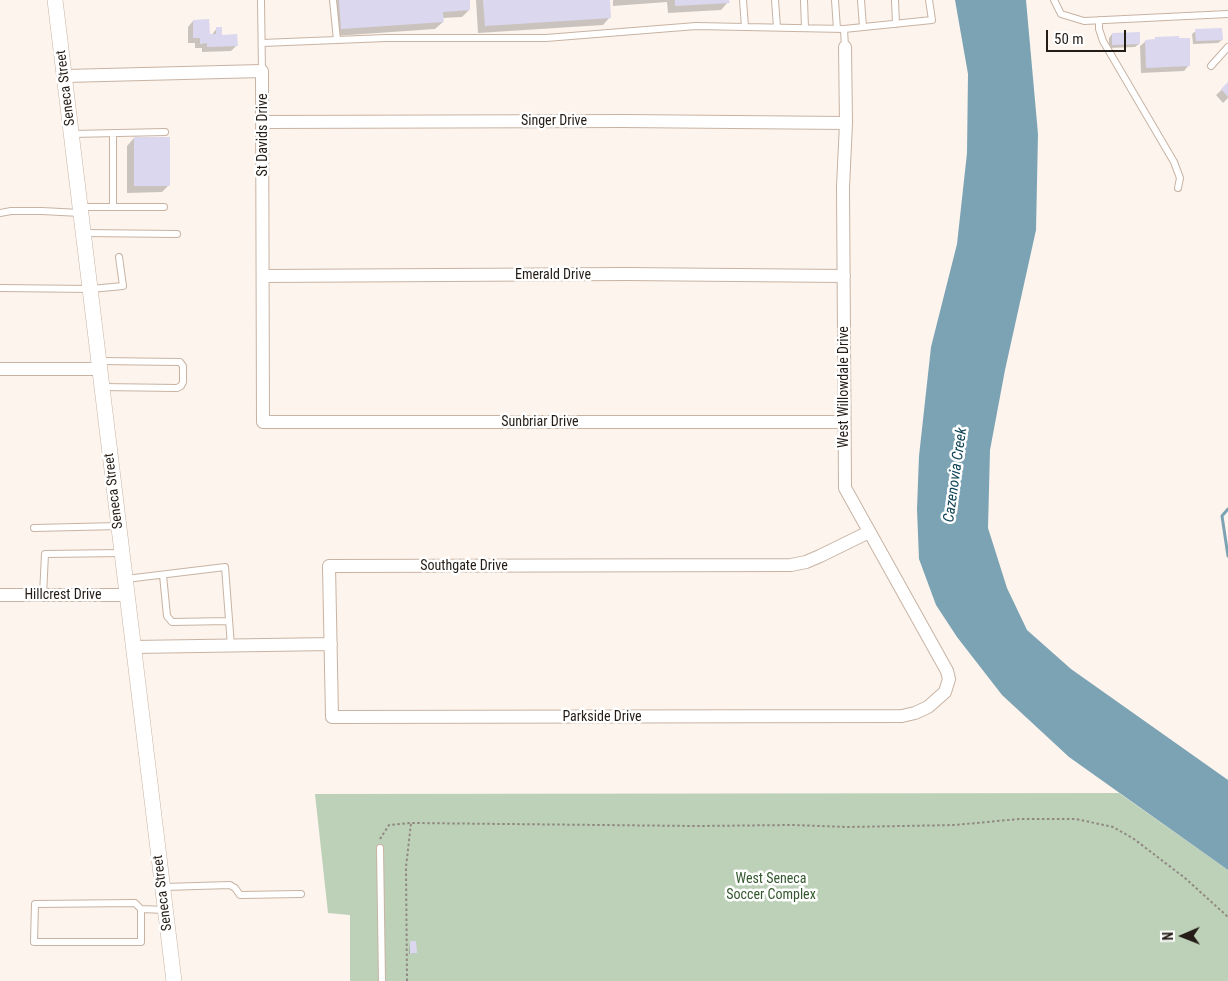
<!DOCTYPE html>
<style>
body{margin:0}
#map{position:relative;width:1228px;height:981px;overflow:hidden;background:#fdf4ed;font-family:"Roboto Condensed",sans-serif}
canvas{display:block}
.north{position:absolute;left:1158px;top:911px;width:50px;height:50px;-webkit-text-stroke:4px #fff;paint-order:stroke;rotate:269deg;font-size:14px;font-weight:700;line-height:20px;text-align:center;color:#241c16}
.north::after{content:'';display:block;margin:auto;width:18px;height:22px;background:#241c16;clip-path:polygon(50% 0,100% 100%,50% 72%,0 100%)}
.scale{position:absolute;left:1046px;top:30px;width:80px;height:22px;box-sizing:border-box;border:2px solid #241c16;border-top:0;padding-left:6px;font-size:15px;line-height:18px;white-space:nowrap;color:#241c16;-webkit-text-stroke:4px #fff;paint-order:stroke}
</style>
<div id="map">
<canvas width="1228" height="981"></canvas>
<div class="north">N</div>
<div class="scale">50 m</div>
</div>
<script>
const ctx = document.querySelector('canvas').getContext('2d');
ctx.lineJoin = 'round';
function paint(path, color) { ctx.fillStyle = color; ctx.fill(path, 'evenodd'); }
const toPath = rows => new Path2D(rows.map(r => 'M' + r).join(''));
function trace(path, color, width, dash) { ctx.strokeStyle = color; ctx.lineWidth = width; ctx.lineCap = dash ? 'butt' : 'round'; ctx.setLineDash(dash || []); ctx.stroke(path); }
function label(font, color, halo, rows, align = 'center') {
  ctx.font = font + ' "Roboto Condensed",sans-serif'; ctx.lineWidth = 5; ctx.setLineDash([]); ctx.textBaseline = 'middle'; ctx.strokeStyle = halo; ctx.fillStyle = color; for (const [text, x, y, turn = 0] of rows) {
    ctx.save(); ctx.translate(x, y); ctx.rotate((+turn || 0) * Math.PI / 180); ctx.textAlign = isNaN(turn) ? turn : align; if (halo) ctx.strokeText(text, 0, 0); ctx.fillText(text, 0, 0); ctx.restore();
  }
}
paint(toPath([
 [1119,793,1228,870,1228,981,350,981,350,915,328,913,315,794]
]), '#bdd1b9');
paint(toPath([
 [955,0,1026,0,1038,134,1036,230,1005,370,990,450,988,528,1007,588,1027,630,1071,669,1228,780,1228,870,1069,757,1002,695,957,637,936,605,919,559,917,509,919,456,931,347,957,244,967,153,968,74]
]), '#7ca3b4');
paint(toPath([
 [332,0,468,0,469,10,462,17,442,18,443,22,435,29,334,36],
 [476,0,609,0,610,17,603,25,478,33],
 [613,0,728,0,728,2,721,10,668,13,667,2,613,6],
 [193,21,209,36,211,36,217,28,221,36,236,46,231,51,202,52,202,48,195,48,195,43,188,43,188,27],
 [1196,31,1222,40,1218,43,1193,44,1192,34],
 [1112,34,1139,44,1135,47,1109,48,1109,38],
 [1146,41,1189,65,1184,71,1141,73,1140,46],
 [1228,84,1228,98,1223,103,1216,95],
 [134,138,169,185,162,192,127,193,127,146],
 [410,942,415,953,414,954,409,954]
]), '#0003');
trace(toPath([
 [1228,509,1222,516,1228,556]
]), '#7ca3b4', 3);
paint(toPath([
 [339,0,470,0,470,10,443,12,444,22,341,29],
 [483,0,610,0,611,18,485,26],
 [675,0,729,0,730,3,675,6],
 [209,19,210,34,216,34,216,27,222,27,222,35,237,34,238,46,207,47,207,43,200,44,200,38,193,38,193,20],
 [1222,28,1223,40,1196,41,1195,29],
 [1140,32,1140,44,1112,45,1112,33],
 [1179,36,1179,38,1190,38,1190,66,1146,68,1145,40,1155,39,1155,37],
 [1228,82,1228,97,1221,89],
 [134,137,170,137,170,186,134,186],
 [410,941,416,941,417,953,410,954]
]), '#dbd7ef');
const service = toPath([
 [261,0,262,71],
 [333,0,337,40],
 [743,0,745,27],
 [775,0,777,27],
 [804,0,805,28],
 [835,0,837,29],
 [861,0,863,27],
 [895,0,896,24],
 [1054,0,1061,14,1084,21,1228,14],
 [1099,20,1099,29,1103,41,1174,162,1180,178,1178,188],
 [844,29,932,20,929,0],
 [262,43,386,38,546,38,696,26,844,29,845,47],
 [1211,66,1228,47],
 [113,133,113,207],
 [72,134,165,132],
 [81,207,164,207],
 [0,213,11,211,42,211,80,213],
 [84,233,177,234],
 [0,288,91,289,123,286,119,257],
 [99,361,180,362,183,366,183,382,181,386,177,388,102,387],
 [34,528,119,526],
 [163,575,167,616,172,622,229,621],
 [126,579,225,567,231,646],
 [43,595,45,554,122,553],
 [380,848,382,981],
 [164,887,230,885,235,888,240,895,301,894],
 [141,909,135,903,35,904,34,942,141,942,141,909,165,910]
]);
const minor = toPath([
 [845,47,846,123,843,187,845,488,947,671,949,679,945,692,928,707,915,713,902,716,332,717,329,566,791,565,806,562,820,556,869,532],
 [65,76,262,71,263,422,844,422],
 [262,122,623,121,846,123],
 [263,276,626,274,844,276],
 [0,369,100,369],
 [0,595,127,595],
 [133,647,331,644]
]);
const tertiary = toPath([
 [55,0,174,981]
]);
trace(service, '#c8b3a3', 8);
trace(minor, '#c8b3a3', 14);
trace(tertiary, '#c8b3a3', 16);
trace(toPath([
 [380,839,389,825,411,823,696,826,793,825,848,827,955,825,1019,819,1076,819,1113,827,1134,839,1185,878,1228,917],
 [407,981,406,867,411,823]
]), '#908881', 2, [2.5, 2.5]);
trace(service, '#fff', 6);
trace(minor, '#fff', 12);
trace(tertiary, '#fff', 15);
label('14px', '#241c16', '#fff', [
 ["Seneca Street",66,88,-97],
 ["Singer Drive",554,121],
 ["St Davids Drive",263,135,-90],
 ["Emerald Drive",553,275],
 ["West Willowdale Drive",844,387,-90],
 ["Sunbriar Drive",540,422],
 ["Seneca Street",114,491,-97],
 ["Southgate Drive",464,566],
 ["Hillcrest Drive",63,595],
 ["Parkside Drive",602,717],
 ["Seneca Street",163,893,-97]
]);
label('14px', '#33582d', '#fff', [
 ["West Seneca",771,879],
 ["Soccer Complex",771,895]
]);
label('italic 15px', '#0e4357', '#fff', [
 ["Cazenovia Creek",956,475,-82]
]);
</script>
